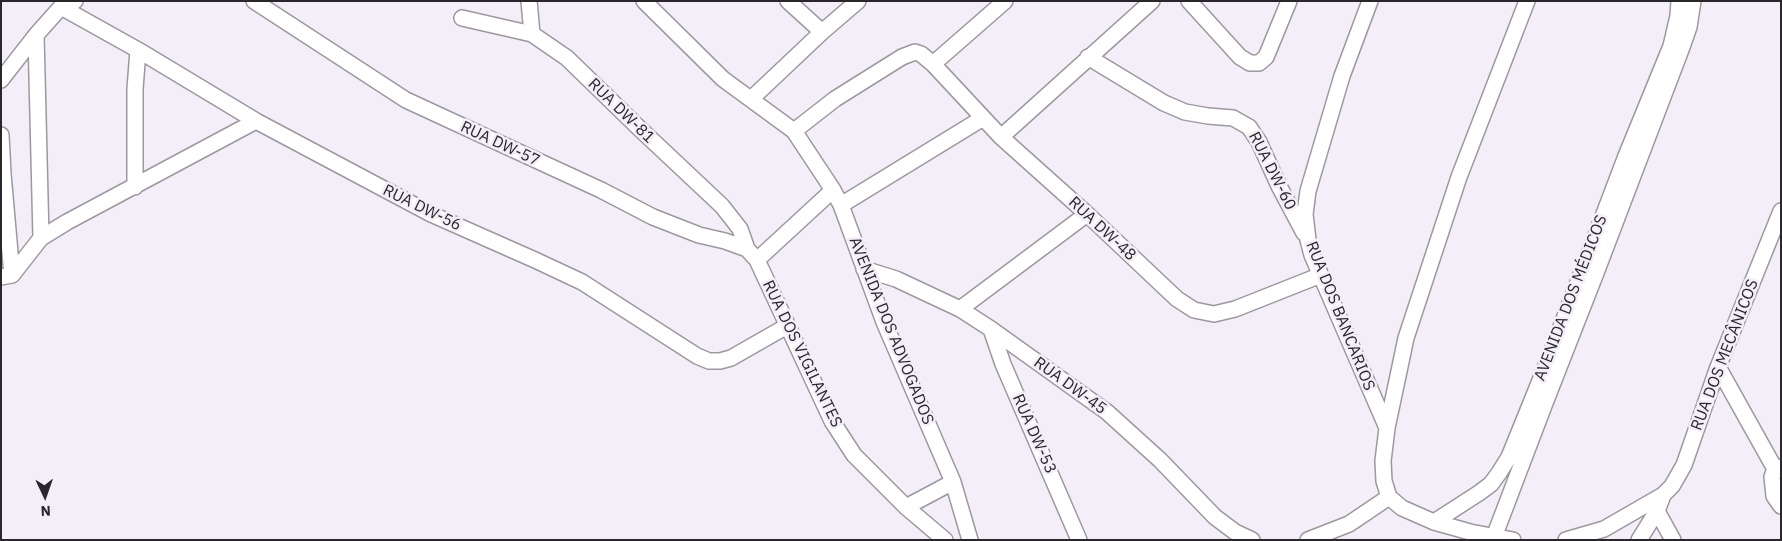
<!DOCTYPE html>
<meta charset="utf-8">
<style>
body{margin:0}
#map{position:relative;width:1782px;height:541px;overflow:hidden;background:#f4eef8;font-family:"IBM Plex Sans",sans-serif}
canvas{display:block}
.frame{position:absolute;inset:0;border:2px solid #29272b;pointer-events:none}
.north{position:absolute;left:20px;top:471px;width:50px;height:50px;-webkit-text-stroke:4px #f4eef8;paint-order:stroke;rotate:177deg;font-size:14px;font-weight:700;line-height:20px;text-align:center;color:#29272b}
.north::after{content:'';display:block;margin:auto;width:18px;height:22px;background:#29272b;clip-path:polygon(50% 0,100% 100%,50% 72%,0 100%)}
</style>
<div id="map">
<canvas width="1782" height="541"></canvas>
<div class="frame"></div>
<div class="north">N</div>
</div>
<script>
const ctx = document.querySelector('canvas').getContext('2d');
ctx.lineJoin = 'round';
const toPath = rows => new Path2D(rows.map(r => 'M' + r).join(''));
function trace(path, color, width, dash) { ctx.strokeStyle = color; ctx.lineWidth = width; ctx.lineCap = dash ? 'butt' : 'round'; ctx.setLineDash(dash || []); ctx.stroke(path); }
function label(font, color, halo, rows, align = 'center') {
  ctx.font = font + ' "IBM Plex Sans",sans-serif'; ctx.lineWidth = 5; ctx.setLineDash([]); ctx.textBaseline = 'middle'; ctx.strokeStyle = halo; ctx.fillStyle = color; for (const [text, x, y, turn = 0] of rows) {
    ctx.save(); ctx.translate(x, y); ctx.rotate((+turn || 0) * Math.PI / 180); ctx.textAlign = isNaN(turn) ? turn : align; if (halo) ctx.strokeText(text, 0, 0); ctx.fillText(text, 0, 0); ctx.restore();
  }
}
const minor = toPath([
 [254,1,406,100,601,190,653,217,699,235,725,241,747,249,757,260,832,421,854,455,906,507,945,540],
 [529,1,532,34],
 [644,1,723,79,794,131,833,190,841,205,884,322,953,482,970,540],
 [788,1,822,32],
 [1189,1,1240,57,1250,63,1259,63,1266,57,1289,1],
 [1370,1,1342,76,1308,191,1305,214,1308,240,1312,255,1387,428],
 [61,7,138,50,256,121,431,214,535,260,582,282,697,356,709,361,720,361,731,358,787,326],
 [462,18,532,34,567,58,639,128,722,206,740,229,747,249],
 [36,35,41,238],
 [1088,57,1164,103,1185,112,1208,116,1233,118,1249,127,1259,142,1279,186,1304,233],
 [933,64,1005,1],
 [1,80,36,35,61,7,75,1],
 [751,99,822,32,858,1],
 [794,131,835,99,902,57,915,52,921,54,933,64,1001,137,1087,214,1177,299,1194,310,1214,314,1235,309,1321,275],
 [1,135,3,174,12,275],
 [1001,137,1152,1],
 [135,187,135,89,138,50],
 [841,205,983,118],
 [757,260,833,190],
 [864,269,896,279,960,309,991,329,1107,412,1160,460,1215,517,1235,532,1252,540],
 [1,277,12,275,41,238,67,222,256,121],
 [960,309,1087,214],
 [991,329,1003,364,1079,540],
 [1718,367,1775,469],
 [1781,467,1775,469,1772,477,1774,496,1781,506],
 [1389,497,1384,481,1383,461,1387,428,1406,338,1459,177,1527,1],
 [1389,497,1402,508,1434,522,1470,532,1513,540],
 [906,507,953,482],
 [1657,511,1673,540],
 [1434,522,1479,493,1491,484,1499,473,1509,457,1550,356,1626,156,1671,46,1678,16,1679,1],
 [1494,537,1545,403,1596,273,1682,47,1689,27,1693,1],
 [1308,540,1349,524,1389,497],
 [1566,540,1604,529,1663,495,1672,486,1684,465,1718,367,1781,211],
 [1639,540,1657,511,1663,495]
]);
trace(minor, '#9d98a0', 18);
trace(minor, '#fff', 15);
label('16px', '#29272b', '#f4eef8', [
 ["RUA DW-81",621,111,44],
 ["RUA DW-57",500,144,25],
 ["RUA DW-60",1272,171,63],
 ["RUA DW-56",422,208,26],
 ["RUA DW-48",1102,229,43],
 ["AVENIDA DOS MÉDICOS",1571,298,-69],
 ["RUA DOS BANCARIOS",1340,316,68],
 ["AVENIDA DOS ADVOGADOS",891,331,68],
 ["RUA DOS VIGILANTES",802,354,64],
 ["RUA DOS MECÂNICOS",1725,355,-69],
 ["RUA DW-45",1070,386,36],
 ["RUA DW-53",1034,434,66]
]);
</script>
